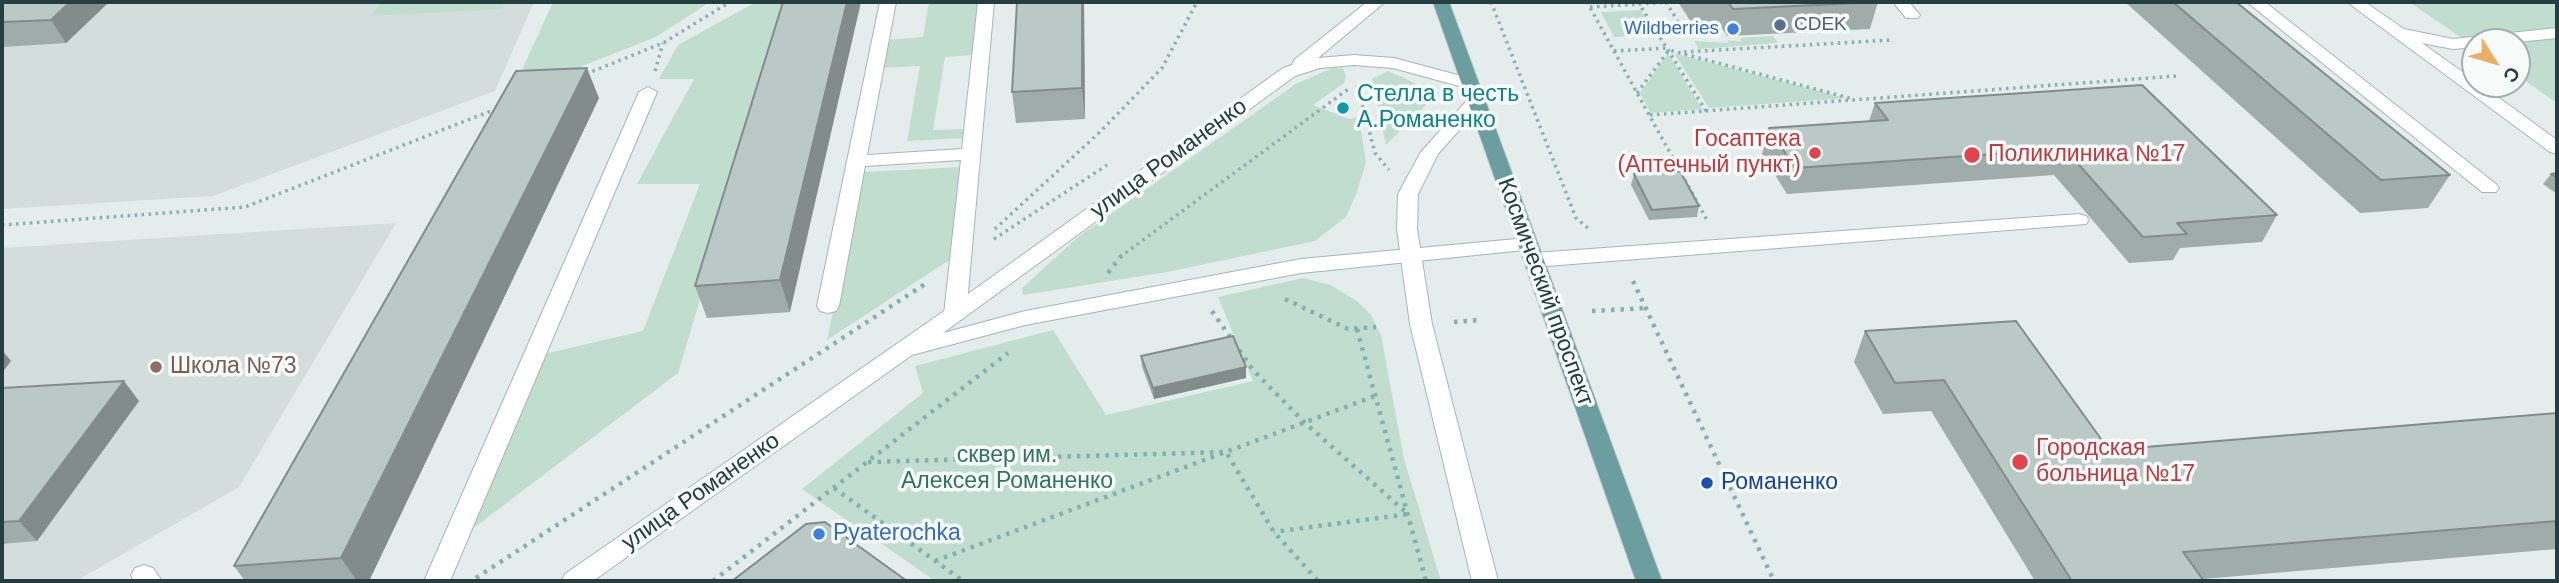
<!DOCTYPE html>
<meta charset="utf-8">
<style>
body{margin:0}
#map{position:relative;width:2559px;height:583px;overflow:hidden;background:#e5edec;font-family:Helvetica,sans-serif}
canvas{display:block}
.frame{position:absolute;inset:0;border:4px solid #253e3f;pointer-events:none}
.north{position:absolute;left:2461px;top:28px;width:70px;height:70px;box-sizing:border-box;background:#f6faf9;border:2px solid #a2afaf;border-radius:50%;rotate:127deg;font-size:19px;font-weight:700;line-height:28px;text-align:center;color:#253e3f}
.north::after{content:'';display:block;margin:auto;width:24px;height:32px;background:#eaae67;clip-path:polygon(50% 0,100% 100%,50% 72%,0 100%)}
</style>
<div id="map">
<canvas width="2559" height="583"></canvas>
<div class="frame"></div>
<div class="north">С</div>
</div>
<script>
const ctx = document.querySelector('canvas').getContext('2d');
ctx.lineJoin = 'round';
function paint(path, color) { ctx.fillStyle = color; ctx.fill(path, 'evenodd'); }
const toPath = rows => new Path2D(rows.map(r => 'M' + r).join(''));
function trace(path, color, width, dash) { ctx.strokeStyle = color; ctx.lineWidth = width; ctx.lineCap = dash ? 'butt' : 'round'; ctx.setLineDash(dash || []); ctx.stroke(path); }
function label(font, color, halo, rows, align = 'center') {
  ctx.font = font + ' Helvetica,sans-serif'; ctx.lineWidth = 7; ctx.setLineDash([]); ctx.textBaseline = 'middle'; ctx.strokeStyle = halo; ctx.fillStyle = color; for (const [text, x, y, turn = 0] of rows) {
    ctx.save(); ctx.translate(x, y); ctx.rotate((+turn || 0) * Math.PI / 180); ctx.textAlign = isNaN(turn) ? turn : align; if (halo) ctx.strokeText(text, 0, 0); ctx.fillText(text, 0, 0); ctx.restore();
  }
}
paint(toPath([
 [2,2,534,2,495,91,213,196,2,209],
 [396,223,239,487,76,581,2,581,2,248]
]), '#d3dddc');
paint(toPath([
 [381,2,506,2,502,9,370,16],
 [553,2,710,2,656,37,511,94],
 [756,2,789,2,678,373,471,530,544,354,643,331,700,184,637,184,694,79,659,79,678,45],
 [929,2,981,2,975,55,945,57,933,130,966,129,965,138,907,141,920,66,880,68,885,40,923,37],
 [2409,2,2557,2,2557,103,2517,75,2517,42,2475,42,2475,47],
 [1641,10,1655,35,1614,37,1601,12],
 [1773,36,1778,43,1699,49,1694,41,1729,43,1728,40,1742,42,1740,38],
 [1668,53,1702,109,1651,113,1640,93],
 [1674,53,1846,98,1709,108],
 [1332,68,1343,68,1346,76,1344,83,1313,105,1349,119,1359,117,1366,162,1357,192,1346,217,1315,241,1167,272,1023,295,1022,288,1078,237,1296,84],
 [1388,71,1415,83,1423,92,1427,104,1386,145,1372,79],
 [963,167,954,257,827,340,862,172],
 [1303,278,1331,285,1358,302,1371,315,1381,335,1404,459,1441,581,935,581,802,489,923,393,915,366,1053,330,1106,415,1253,381,1218,297]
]), '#c0ddd0');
const lane = toPath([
 [880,2,896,2,867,155,962,149,978,2,994,2,966,314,963,319,955,321,947,319,944,314,961,160,865,166,839,306,836,311,828,313,820,311,817,306,880,2],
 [1893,2,1909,2,1920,15,1918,18,1906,18,1893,2],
 [2247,2,2265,2,2496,184,2499,188,2496,192,2482,192,2247,2],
 [2347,2,2365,2,2404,29,2453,39,2557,28,2557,38,2517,42,2475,42,2475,47,2453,49,2422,43,2475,81,2475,84,2480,84,2557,140,2557,154,2550,152,2347,2],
 [648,87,657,92,450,581,424,581,639,92,648,87],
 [1476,96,1485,101,1438,154,1418,194,1417,229,1432,324,1498,581,1472,581,1410,324,1397,229,1398,194,1421,152,1470,97,1476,96],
 [2079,214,2086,216,2089,220,2086,224,1534,267,1527,265,1524,260,1527,255,1534,253,2079,214],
 [144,565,153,568,162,581,134,581,131,575,135,568,144,565]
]);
const secondary = toPath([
 [1367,2,1385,2,1318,58,1354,55,1394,58,1476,80,1479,84,1476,88,1470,89,1393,68,1354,65,1320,68,1295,76,943,333,1025,311,1301,259,1527,238,1534,239,1537,244,1534,249,1301,273,1025,325,912,355,593,581,561,581,565,574,947,309,1283,68,1292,65,1294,60,1367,2]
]);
const primary = toPath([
 [1433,2,1449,2,1662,581,1636,581,1433,2]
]);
trace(lane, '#a8b5b5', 2);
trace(secondary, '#a1b6b5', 2);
trace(primary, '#c2c9c9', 2);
trace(toPath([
 [1491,2,1576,218,1588,228],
 [1587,2,1708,222],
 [1638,2,1706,111],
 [1666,2,1688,38],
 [1590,7,1672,2],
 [1614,51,1668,48],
 [1684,52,1892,40],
 [655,71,663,43],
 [586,74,663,43,730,2],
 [1357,85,1375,153,1389,170],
 [1637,93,1669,50,1853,99],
 [1650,115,2176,76],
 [2,225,245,207,496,109],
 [995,229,1101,131,1162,68,1197,2],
 [994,239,1107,165],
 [1120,257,1351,87]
]), '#88afaf', 3.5, [2.5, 4.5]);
trace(toPath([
 [1108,273,1121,256],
 [1633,281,1774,581],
 [1285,299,1348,329,1376,327],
 [1212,311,1253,370,1305,423,1408,514,1274,532],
 [1592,311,1646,308],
 [1454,322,1481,320],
 [1357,329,1426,581],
 [868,462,1226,452,1274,532,1318,581],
 [834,488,963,581],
 [935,561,1375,396],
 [476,578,925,284],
 [713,581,1008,353]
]), '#88afaf', 4.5, [3.5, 6]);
paint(lane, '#fff');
paint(secondary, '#fff');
paint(primary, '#6c9ea0');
paint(toPath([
 [2,2,109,2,66,43,2,47],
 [783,2,790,312,707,318,695,286],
 [1017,2,1084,2,1085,119,1016,123,1012,92],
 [1678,2,1878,2,1870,29,1727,36,1719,24,1693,25],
 [2125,2,2236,2,2450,175,2428,208,2360,213],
 [2142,85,2277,215,2262,242,2180,248,2173,260,2129,263,2054,175,1787,194,1762,154,1769,128,1869,121,1875,103],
 [599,98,369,581,245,581,234,566],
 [2557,173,2557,194,2543,184,2551,174],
 [1634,174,1699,206,1697,217,1649,220,1631,185],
 [1865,331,2109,450,2557,413,2557,549,2203,579,2204,581,2035,581,1931,411,1883,414,1854,362],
 [1141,356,1246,378,1154,399,1142,367],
 [2,388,139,401,37,541,2,544]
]), '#a0acaa');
paint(toPath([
 [70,2,109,2,66,43,51,20],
 [847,2,861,2,790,312,780,280],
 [1082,2,1084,2,1085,119,1082,88],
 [587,68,599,98,369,581,357,581,341,558],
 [2,350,11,361,2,373],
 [1246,367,1246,378,1154,399,1153,388],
 [124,381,139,401,37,541,19,521]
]), '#828c8b');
const building = toPath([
 [2,2,70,2,51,20,2,22,2,2],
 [783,2,847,2,780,280,695,286,783,2],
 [1017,2,1082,2,1082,88,1012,92,1017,2],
 [1728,2,1878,2,1733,9,1728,2],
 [2173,2,2236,2,2450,175,2381,180,2173,2],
 [587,68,341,558,234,566,516,71,587,68],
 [2142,85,2277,215,2177,223,2187,234,2143,237,2065,149,1795,168,1769,128,1888,120,1875,103,2142,85],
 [1680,171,1699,206,1652,210,1634,174,1680,171],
 [2557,173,2557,178,2551,174,2557,173],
 [2016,321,2109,450,2557,413,2557,521,2183,552,2204,581,2072,581,1944,380,1895,383,1865,331,2016,321],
 [1233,336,1246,367,1153,388,1141,356,1233,336],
 [124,381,19,521,2,522,2,388,124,381],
 [825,522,907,581,732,581,806,524,825,522]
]);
paint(building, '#bac8c6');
trace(building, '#828c8b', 2);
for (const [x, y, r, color] of [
 [1780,25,7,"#5c6f8a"],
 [1733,29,7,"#3f7fe0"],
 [1343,108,7,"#0f9aa8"],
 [1815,153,7,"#e0444e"],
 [1972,155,9,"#e0444e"],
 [156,367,7,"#8d6e63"],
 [2020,462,9,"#e0444e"],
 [1707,483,7,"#1a4fb4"],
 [819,534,7,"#3f7fe0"]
]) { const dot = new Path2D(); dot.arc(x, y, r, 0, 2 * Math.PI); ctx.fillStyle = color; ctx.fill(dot); trace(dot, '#f6faf9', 2.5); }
label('19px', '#4e5e75', '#f6faf9', [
 ["CDEK",1794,25]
], 'left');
label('19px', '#366cbe', '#f6faf9', [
 ["Wildberries",1719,29]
], 'right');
label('23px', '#0d838f', '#f6faf9', [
 ["Стелла в честь",1357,95],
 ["А.Романенко",1357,121]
], 'left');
label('23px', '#be3a42', '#f6faf9', [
 ["Госаптека",1801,140,"right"],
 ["(Аптечный пункт)",1801,166,"right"],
 ["Поликлиника №17",1988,155],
 ["Городская",2036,449],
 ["больница №17",2036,475]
], 'left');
label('23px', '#253e3f', '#f6faf9', [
 ["улица Романенко",1169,159,-36],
 ["Космический проспект",1545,292,70],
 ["улица Романенко",701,492,-35]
]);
label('23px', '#785e54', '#f6faf9', [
 ["Школа №73",170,367]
], 'left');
label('23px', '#31735f', '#f6faf9', [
 ["сквер им.",1007,456],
 ["Алексея Романенко",1007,482]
]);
label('23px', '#164399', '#f6faf9', [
 ["Романенко",1721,483]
], 'left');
label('23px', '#366cbe', '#f6faf9', [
 ["Pyaterochka",833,534]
], 'left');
</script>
